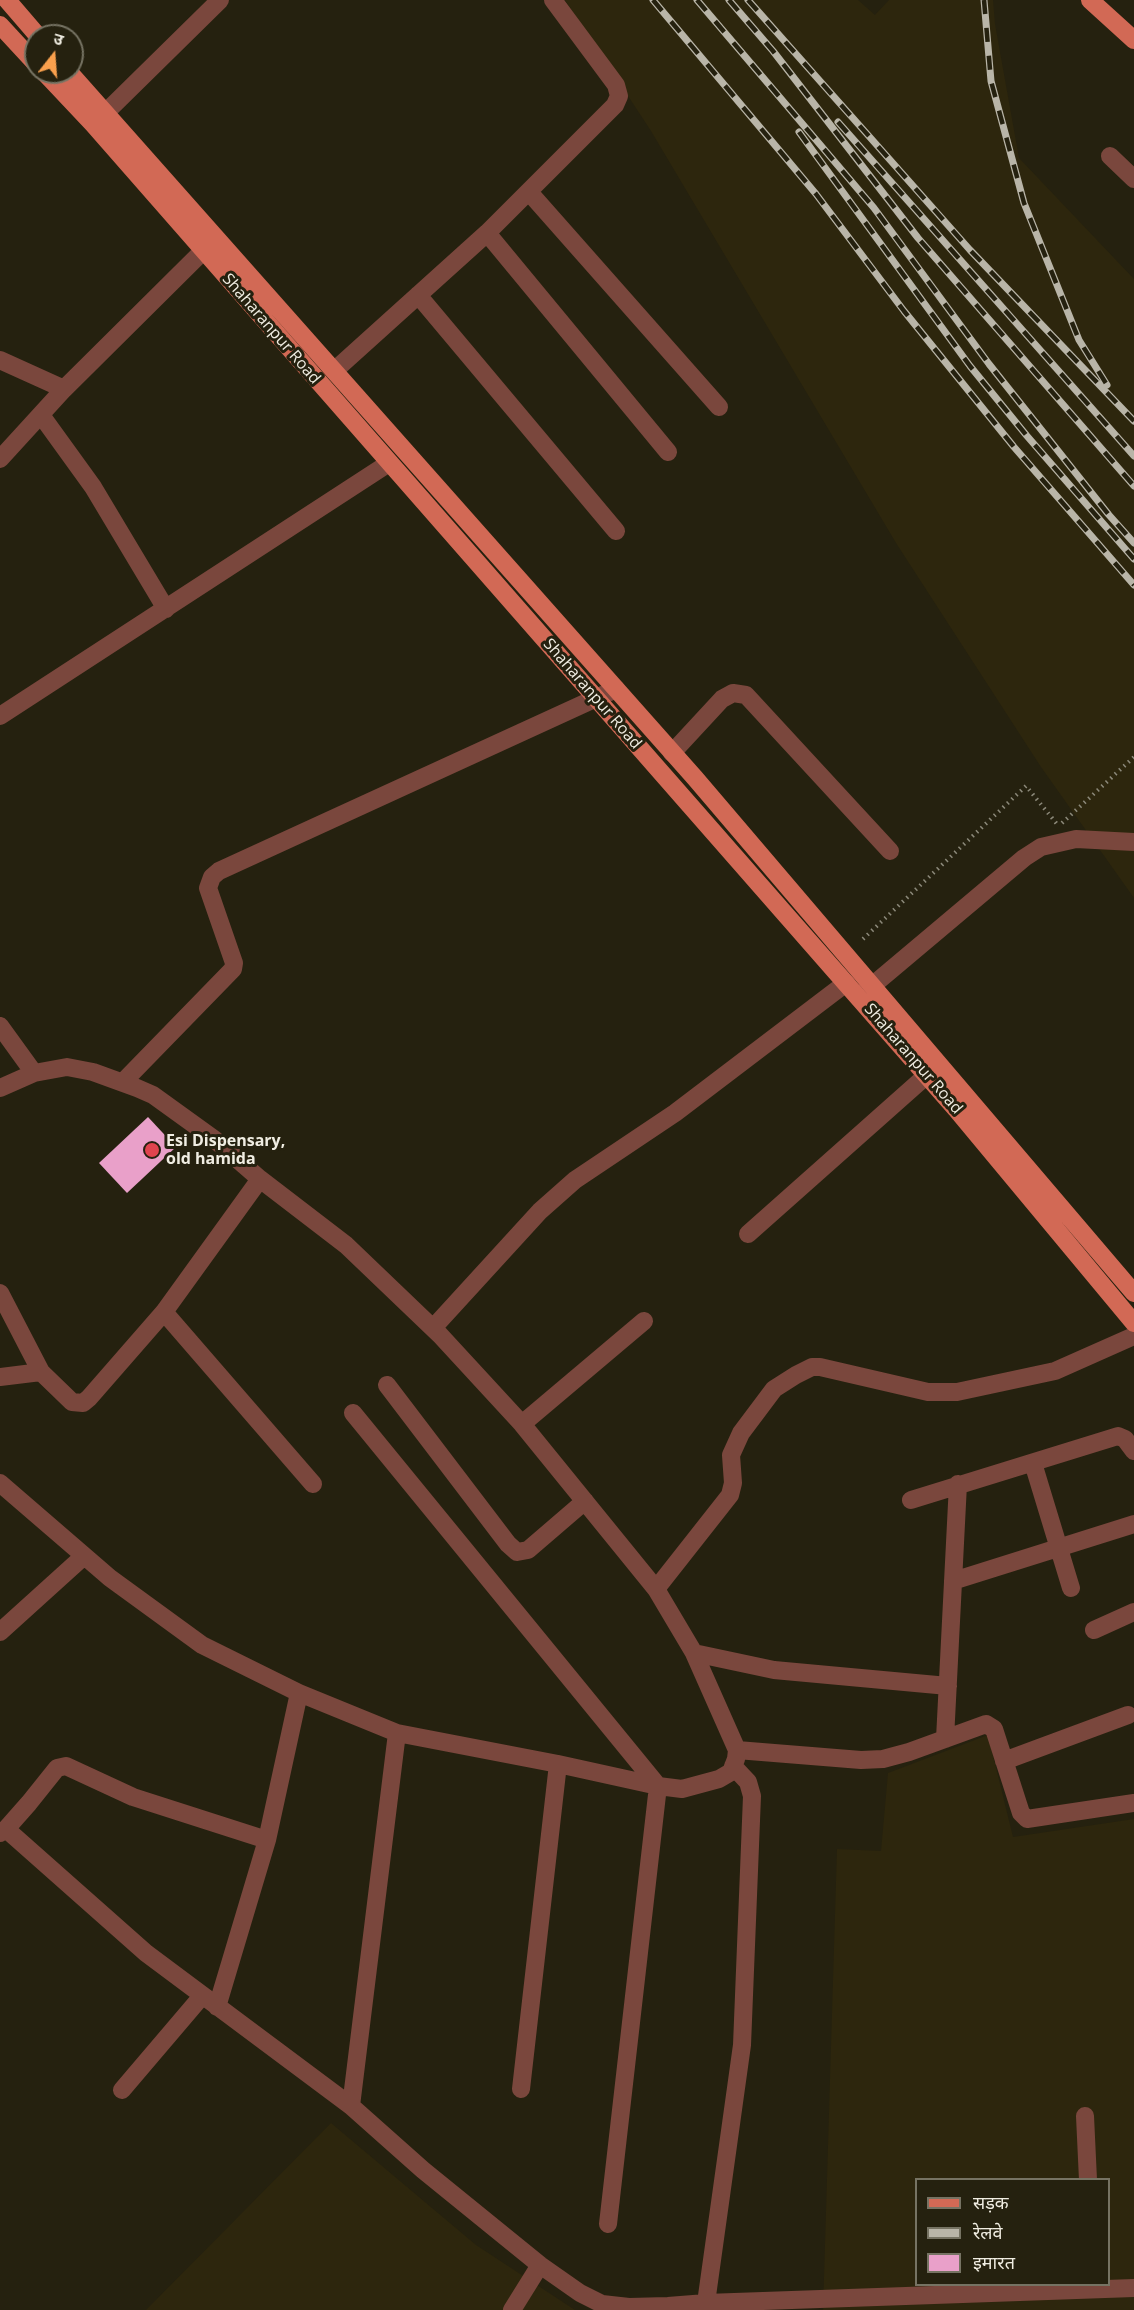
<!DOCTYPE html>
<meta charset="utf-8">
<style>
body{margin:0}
#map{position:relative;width:1134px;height:2310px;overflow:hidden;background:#25210f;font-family:"Open Sans","Noto Sans Devanagari",sans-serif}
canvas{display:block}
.legend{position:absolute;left:915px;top:2178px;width:195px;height:108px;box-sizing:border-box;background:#25210f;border:2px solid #767363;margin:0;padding:8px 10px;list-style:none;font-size:18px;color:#f0ede2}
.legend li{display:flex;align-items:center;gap:12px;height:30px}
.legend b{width:30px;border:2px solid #767363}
.north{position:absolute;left:24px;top:24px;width:60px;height:60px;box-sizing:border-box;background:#25210f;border:2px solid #767363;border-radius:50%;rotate:17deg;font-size:16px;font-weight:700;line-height:24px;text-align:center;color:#f0ede2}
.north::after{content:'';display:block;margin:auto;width:21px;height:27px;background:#f9a04d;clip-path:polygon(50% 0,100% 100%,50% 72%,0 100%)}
</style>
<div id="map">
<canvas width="1134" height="2310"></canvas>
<ul class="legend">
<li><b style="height:8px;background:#d26955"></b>सड़क</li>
<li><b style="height:8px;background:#b9b5a8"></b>रेलवे</li>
<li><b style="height:16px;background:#e9a0c9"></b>इमारत</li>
</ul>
<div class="north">उ</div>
</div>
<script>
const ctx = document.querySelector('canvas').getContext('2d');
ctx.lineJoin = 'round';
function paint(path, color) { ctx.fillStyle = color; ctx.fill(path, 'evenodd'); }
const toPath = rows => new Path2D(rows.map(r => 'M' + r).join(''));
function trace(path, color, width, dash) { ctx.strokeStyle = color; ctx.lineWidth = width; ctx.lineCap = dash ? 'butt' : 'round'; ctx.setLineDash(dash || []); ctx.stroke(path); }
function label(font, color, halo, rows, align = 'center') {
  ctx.font = font + ' "Open Sans",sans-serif'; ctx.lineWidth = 6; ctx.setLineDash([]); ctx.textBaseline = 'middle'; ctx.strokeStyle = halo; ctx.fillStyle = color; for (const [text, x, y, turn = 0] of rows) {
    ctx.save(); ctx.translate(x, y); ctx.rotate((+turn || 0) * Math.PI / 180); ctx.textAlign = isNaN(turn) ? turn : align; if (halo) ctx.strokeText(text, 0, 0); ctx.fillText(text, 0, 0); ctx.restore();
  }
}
paint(toPath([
 [565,0,858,0,875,15,889,0,993,0,995,24,1019,158,1134,279,1134,898,1041,767,896,543,651,131],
 [988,1735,1013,1837,1134,1819,1134,2310,823,2310,837,1849,881,1851,888,1773],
 [916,2180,1108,2180,1108,2284,916,2284],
 [331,2123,476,2245,575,2310,146,2310]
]), '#2d260d');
paint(toPath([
 [148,1117,176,1147,127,1193,99,1163]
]), '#e9a0c9');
trace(toPath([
 [1062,823,1134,757],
 [863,939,1026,786,1057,824]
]), '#8c897a', 4, [1.5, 4.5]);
trace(toPath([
 [95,123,220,0],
 [1110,156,1134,179],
 [529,192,719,407],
 [487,233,668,452],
 [418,295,616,531],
 [0,360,64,389],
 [334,371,487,233,615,105,619,96,616,85,553,0],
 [41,415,93,487,166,609],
 [0,459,64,389,203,251,216,241],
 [0,716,389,463],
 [672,753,722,699,733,693,746,695,890,851],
 [860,996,1024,858,1041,847,1076,839,1134,842],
 [0,1026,34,1073],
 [123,1082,233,969,234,963,208,888,212,877,219,871,616,689],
 [0,1088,34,1073,67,1067,93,1072,137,1088,153,1095,214,1139,260,1179,346,1245,440,1335,522,1424,656,1589,694,1653,737,1750,736,1759,731,1772,719,1779,682,1789,658,1786,558,1764,397,1733,299,1693,202,1645,110,1578,0,1483],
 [748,1234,927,1075],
 [0,1293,41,1372,0,1377],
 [164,1312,313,1484],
 [433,1328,540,1211,575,1180,675,1113,846,983],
 [41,1372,72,1402,83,1403,89,1398,164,1312,260,1179],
 [387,1385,508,1544,517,1552,528,1550,585,1501],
 [353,1413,658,1786,608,2224],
 [522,1424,644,1321],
 [1033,1463,1071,1588],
 [911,1500,1118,1436,1125,1439,1134,1451],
 [953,1581,1134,1524],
 [656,1589,730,1495,733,1483,731,1455,741,1433,774,1389,796,1375,812,1367,820,1367,928,1392,957,1392,1055,1371,1134,1336],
 [1094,1630,1134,1612],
 [0,1632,84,1556],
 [694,1653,774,1670,948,1686],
 [945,1739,958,1484],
 [737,1750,861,1760,883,1759,909,1752,986,1724,994,1729,1021,1813,1027,1819,1134,1803],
 [1004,1761,1128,1715],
 [6,1829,146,1953,351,2106,423,2170,540,2265,580,2293,602,2304,629,2307,668,2306,706,2303,1134,2288],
 [0,1833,6,1829,29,1803,57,1768,66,1766,133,1797,267,1840],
 [217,2007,267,1840,299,1693],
 [521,2089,558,1764],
 [122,2090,202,1996],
 [351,2106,397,1733],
 [1085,2116,1088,2180],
 [706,2303,742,2045,752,1796,748,1782,733,1766],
 [512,2310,540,2265]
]), '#7a473d', 18);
trace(toPath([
 [7,0,38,36],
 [1090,0,1134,40],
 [0,25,36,64],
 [44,72,93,124,956,1109,1134,1323],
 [69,72,695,778,1134,1293]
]), '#d26955', 18);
const rail = toPath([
 [653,0,816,194,904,311,1014,447,1134,585],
 [697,0,874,208,989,364,1109,515,1134,543],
 [729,0,773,51,918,238,1134,486],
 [748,0,970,250,1134,421],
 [984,0,991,81,1024,203,1079,340,1107,385],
 [838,122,1134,456],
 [799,132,970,366,1027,436,1134,559]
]);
trace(rail, '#b9b5a8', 7);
trace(rail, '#25210f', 4.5, [14]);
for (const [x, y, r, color] of [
 [152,1150,8,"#e0444e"]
]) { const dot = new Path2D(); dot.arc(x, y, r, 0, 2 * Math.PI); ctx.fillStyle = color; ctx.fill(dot); trace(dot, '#25210f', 2); }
label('16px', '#f0ede2', '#25210f', [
 ["Shaharanpur Road",271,329,49],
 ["Shaharanpur Road",592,694,49],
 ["Shaharanpur Road",913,1059,49]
]);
label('bold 16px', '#f0ede2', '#25210f', [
 ["Esi Dispensary,",166,1141],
 ["old hamida",166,1159]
], 'left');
</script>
